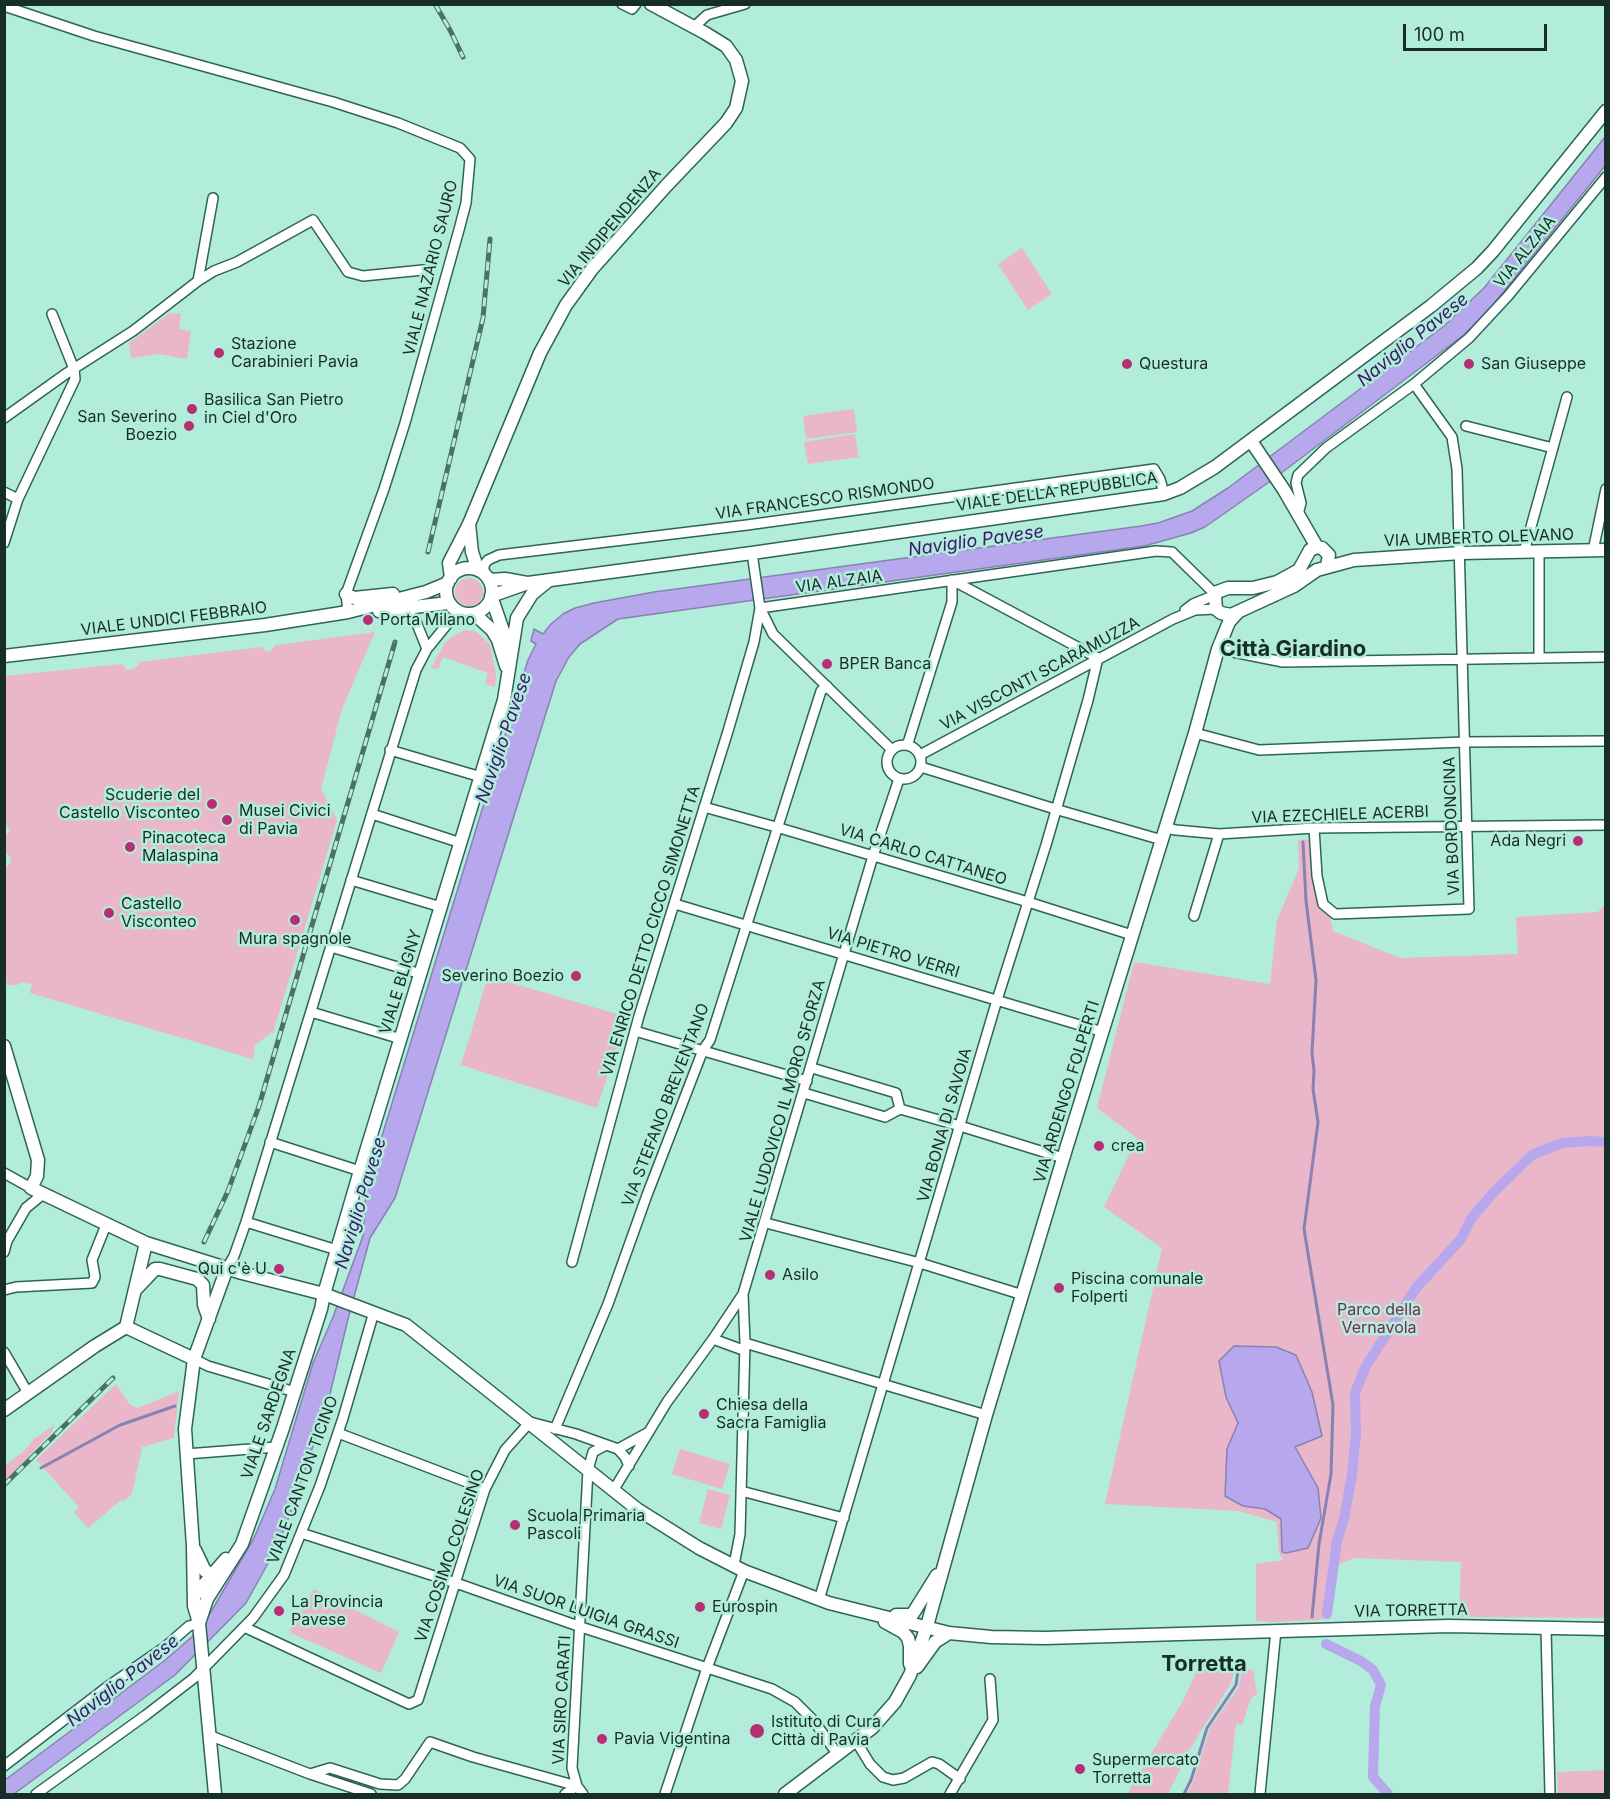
<!DOCTYPE html>
<meta charset="utf-8">
<style>
body{margin:0}
#map{position:relative;width:1610px;height:1799px;overflow:hidden;background:#b2ecdb;font-family:Inter,sans-serif}
canvas{display:block}
.frame{position:absolute;inset:0;border:6px solid #172e28;pointer-events:none}
.scale{position:absolute;left:1403px;top:24px;width:144px;height:27px;box-sizing:border-box;border:3px solid #172e28;border-top:0;padding-left:8px;font-size:18px;line-height:21px;white-space:nowrap;color:#172e28;-webkit-text-stroke:4px #b2ecdb;paint-order:stroke}
</style>
<div id="map">
<canvas width="1610" height="1799"></canvas>
<div class="frame"></div>
<div class="scale">100 m</div>
</div>
<script>
const ctx = document.querySelector('canvas').getContext('2d');
ctx.lineJoin = 'round';
function paint(path, color) { ctx.fillStyle = color; ctx.fill(path, 'evenodd'); }
const toPath = rows => new Path2D(rows.map(r => 'M' + r).join(''));
function trace(path, color, width, dash) { ctx.strokeStyle = color; ctx.lineWidth = width; ctx.lineCap = dash ? 'butt' : 'round'; ctx.setLineDash(dash || []); ctx.stroke(path); }
function label(font, color, halo, rows, align = 'center') {
  ctx.font = font + ' Inter,sans-serif'; ctx.lineWidth = 5; ctx.setLineDash([]); ctx.textBaseline = 'middle'; ctx.strokeStyle = halo; ctx.fillStyle = color; for (const [text, x, y, turn = 0] of rows) {
    ctx.save(); ctx.translate(x, y); ctx.rotate((+turn || 0) * Math.PI / 180); ctx.textAlign = isNaN(turn) ? turn : align; if (halo) ctx.strokeText(text, 0, 0); ctx.fillText(text, 0, 0); ctx.restore();
  }
}
paint(toPath([
 [1022,248,1052,294,1028,310,998,264],
 [170,313,181,314,179,329,191,331,187,359,158,354,131,358,129,343],
 [854,409,857,432,806,439,803,416],
 [855,434,859,457,808,464,804,442],
 '455 592a14 14 0 1 1 28 0a14 14 0 1 1-28 0Z',
 [465,630,475,631,490,644,496,674,495,687,485,684,488,673,443,657,438,669,431,668,444,644,453,636],
 [375,632,342,709,321,789,337,820,273,1033,271,1033,255,1045,253,1059,30,993,32,984,20,982,18,985,7,985,4,952,4,869,10,863,11,857,4,852,5,836,10,831,4,820,5,676,122,664,126,669,130,670,138,666,140,662,261,647,265,651,269,652,276,645],
 [1317,839,1322,882,1333,931,1400,958,1518,954,1516,917,1598,912,1605,904,1605,1618,1459,1617,1461,1562,1354,1558,1338,1565,1330,1619,1276,1622,1256,1621,1256,1564,1283,1560,1279,1553,1277,1522,1239,1511,1105,1504,1162,1248,1104,1207,1137,1138,1097,1108,1134,962,1270,984,1277,920,1299,869,1298,840],
 [488,976,627,1017,597,1108,461,1065],
 [116,1384,130,1405,138,1408,179,1391,174,1438,142,1447,132,1494,123,1501,121,1500,88,1528,74,1512,79,1507,36,1460],
 [54,1425,51,1433,5,1481,5,1466,25,1450,34,1439],
 [680,1449,730,1464,722,1489,672,1474],
 [708,1489,730,1495,721,1529,699,1523],
 [314,1589,399,1632,381,1673,289,1632],
 [1236,1664,1231,1683,1190,1749,1168,1794,1127,1794,1184,1699,1199,1666],
 [1242,1668,1253,1670,1257,1694,1251,1698,1242,1725,1236,1724,1228,1794,1187,1794,1193,1782,1210,1728,1239,1687],
 [1605,1770,1605,1794,1558,1794,1557,1772]
]), '#eab6c9');
const water = toPath([
 [1605,137,1605,166,1488,311,1465,334,1272,480,1205,527,1191,533,1144,546,618,619,580,644,569,657,556,681,395,1198,370,1238,348,1319,329,1398,291,1512,276,1549,246,1603,175,1675,14,1794,5,1794,5,1780,164,1661,201,1629,254,1538,275,1489,313,1363,333,1317,363,1236,366,1188,528,660,536,644,531,641,534,629,543,634,551,624,563,614,575,608,594,603,654,592,1141,526,1158,523,1192,511,1228,488,1444,326,1484,288,1605,137],
 [1234,1346,1276,1347,1296,1355,1312,1392,1322,1436,1295,1447,1318,1488,1321,1518,1308,1548,1286,1553,1282,1552,1281,1519,1265,1509,1243,1506,1225,1496,1227,1449,1238,1423,1226,1397,1219,1361,1234,1346]
]);
paint(water, '#b7a7ec');
trace(water, '#8783b1', 1.5);
trace(toPath([
 [1303,842,1306,901,1316,980,1312,1053,1314,1071,1313,1089,1318,1122,1304,1229,1333,1405,1331,1474,1319,1544,1312,1617],
 [41,1468,120,1425,175,1406],
 [1184,1794,1191,1780,1207,1728,1236,1685,1239,1664]
]), '#8783b1', 3);
trace(toPath([
 [1327,1614,1337,1541,1344,1519,1352,1474,1356,1434,1355,1393,1366,1366,1416,1288,1461,1239,1471,1219,1493,1193,1532,1155,1562,1143,1589,1141,1606,1142],
 [1326,1644,1361,1661,1373,1670,1381,1685,1375,1706,1373,1777,1388,1794]
]), '#b7a7ec', 10);
const minor = toPath([
 [622,4,632,9,636,4],
 [4,6,94,36,333,102,398,123,460,148,470,159,466,203,460,226,405,423,384,489,346,594,348,612],
 [694,27,707,15,745,4],
 [198,281,213,198],
 [4,418,67,373,133,331,198,281,214,271,237,262,313,220,348,272,363,276,423,270],
 [1466,426,1553,448],
 [4,492,18,499],
 [1298,514,1301,503,1296,483,1298,475,1326,448,1414,384,1469,338,1508,296,1606,177],
 [4,543,18,499,75,379,74,369,52,314],
 [1593,551,1606,489],
 [1524,552,1567,397],
 [752,553,760,608,773,634,891,749],
 [484,573,484,565,488,560,499,555,747,525,1154,469,1160,479,1164,494],
 [404,606,417,624,427,649],
 [760,608,1156,551,1172,552,1215,594],
 [1185,610,1193,604,1215,595],
 [1218,649,1283,662,1606,657],
 [1539,657,1539,552],
 [1195,733,1259,750,1464,742,1606,741],
 [908,743,952,602,952,580],
 '887 762a17 17 0 1 1 34 0a17 17 0 1 1-34 0Z',
 [390,750,481,777],
 [920,755,1173,619,1195,610,1216,609],
 [921,767,1055,809,1162,840],
 [704,807,783,829,1028,902,1132,935],
 [372,814,461,843],
 [1166,828,1176,830,1219,834,1314,828,1606,825],
 [1314,828,1317,876,1323,904,1335,914,1469,909,1457,469,1452,437,1414,384],
 [351,880,441,907],
 [675,904,1103,1032],
 [1194,916,1219,834],
 [331,947,421,974],
 [311,1012,401,1039],
 [635,1031,807,1081],
 [812,1068,896,1093,900,1109],
 [804,1093,885,1117,900,1109,960,1126,1063,1158],
 [270,1142,360,1171],
 [4,1173,31,1188],
 [246,1222,337,1250],
 [766,1223,920,1263,1023,1295],
 [4,1252,7,1241,26,1208,43,1194],
 [572,1262,639,1016,728,731,754,642,760,608],
 [227,1268,234,1256,246,1222,416,670,427,649,449,622,462,613],
 [4,1290,16,1287,92,1283,95,1277,92,1260,106,1225],
 [713,1339,743,1350],
 [745,1343,986,1415],
 [4,1352,28,1393],
 [194,1359,208,1366,295,1392],
 [555,1429,608,1304,647,1195,703,1050,710,1040,821,691,827,686],
 [338,1433,485,1489],
 [618,1449,649,1432],
 [186,1454,276,1447],
 [613,1491,667,1402,713,1339,743,1294,873,856,899,779],
 [741,1491,844,1518],
 [301,1533,456,1583,581,1627,772,1689,795,1702,814,1721,838,1755],
 [734,1565,740,1534,745,1343,743,1294],
 [819,1600,997,1000,1046,845,1088,700,1098,658,952,580],
 [244,1627,409,1704,418,1700,485,1489,505,1450,530,1422,576,1434,618,1449,625,1457,629,1466],
 [1546,1628,1550,1794],
 [211,1736,310,1774,371,1794],
 [856,1741,870,1764,883,1777,893,1780,904,1778,932,1762,939,1764,960,1779],
 [4,1766,107,1687,165,1647,189,1626,199,1623],
 [310,1774,330,1768,380,1784,398,1785,405,1779,430,1742,473,1757,577,1786],
 [577,1786,572,1768,588,1470,593,1452,606,1445],
 [36,1794,146,1715,194,1678,253,1618,284,1575,320,1486,343,1418,374,1312],
 [565,1794,577,1786,583,1794],
 [665,1794,707,1668,744,1571],
 [950,1794,993,1720,990,1679],
 [1260,1794,1276,1630]
]);
const tertiary = toPath([
 [1251,441,1284,490,1317,547],
 [469,524,472,552,478,570],
 [1317,547,1310,550,1299,570,1277,582,1253,588,1228,588,1217,592,1215,595,1216,609,1221,613,1231,615,1294,586,1317,570,1354,560,1461,553,1606,550],
 [1317,547,1322,548,1329,555,1327,566],
 '446 591a23 23 0 1 1 46 0a23 23 0 1 1-46 0Z',
 [451,578,449,563,469,524,540,353,566,305,592,269,666,186,726,123,736,108,742,81,736,60,726,46,705,33,651,4],
 [489,580,505,579,527,583],
 [346,594,354,598,393,594],
 [491,596,528,583,752,553,1164,494,1180,488,1215,467,1431,306,1477,268,1493,251,1606,111],
 [491,596,509,648],
 [379,611,448,603],
 [470,614,480,619,492,630,498,640,506,666],
 [4,656,265,625,348,612,426,592,448,583],
 [4,1046,38,1160,37,1176,31,1188,146,1243,242,1273,324,1294,406,1325,637,1509,699,1548,744,1571,829,1603,949,1633,991,1637,1045,1638,1448,1626,1606,1629],
 [136,1289,155,1269,160,1269,197,1279,203,1285,204,1305,209,1319],
 [126,1327,146,1243],
 [126,1327,194,1359],
 [4,1410,95,1346,126,1327],
 [195,1550,205,1571,213,1574],
 [195,1595,226,1559],
 [896,1615,912,1615,937,1575],
 [885,1622,903,1632,908,1638,910,1646,910,1664],
 [199,1623,207,1599,242,1544,283,1428,321,1309,324,1294,360,1171,504,700,517,618,532,594,548,581],
 [917,1667,935,1642,949,1633],
 [215,1794,199,1623,194,1606,193,1546,185,1429,194,1359,227,1268],
 [785,1794,872,1728,895,1702,910,1675,927,1626,986,1415,1066,1149,1195,733,1218,649,1229,622,1238,612]
]);
trace(minor, '#2d6457', 12);
trace(tertiary, '#2d6457', 15);
trace(minor, '#fff', 9);
trace(tertiary, '#fff', 12);
const rail = toPath([
 [435,4,450,30,463,57],
 [428,552,483,318,490,239],
 [204,1242,228,1191,259,1106,395,642],
 [4,1485,113,1378]
]);
trace(rail, '#4d7066', 5);
trace(rail, '#b2ecdb', 3, [9]);
for (const [x, y, r, color] of [
 [219,353,6,"#b52f72"],
 [1127,364,6,"#b52f72"],
 [1469,364,6,"#b52f72"],
 [192,409,6,"#b52f72"],
 [189,426,6,"#b52f72"],
 [368,620,6,"#b52f72"],
 [827,664,6,"#b52f72"],
 [212,804,6,"#b52f72"],
 [227,820,6,"#b52f72"],
 [1578,841,6,"#b52f72"],
 [130,847,6,"#b52f72"],
 [109,913,6,"#b52f72"],
 [295,920,6,"#b52f72"],
 [576,976,6,"#b52f72"],
 [1099,1146,6,"#b52f72"],
 [279,1269,6,"#b52f72"],
 [770,1275,6,"#b52f72"],
 [1059,1288,6,"#b52f72"],
 [704,1414,6,"#b52f72"],
 [515,1525,6,"#b52f72"],
 [700,1607,6,"#b52f72"],
 [279,1611,6,"#b52f72"],
 [757,1731,8,"#b52f72"],
 [602,1739,6,"#b52f72"],
 [1080,1769,6,"#b52f72"]
]) { const dot = new Path2D(); dot.arc(x, y, r, 0, 2 * Math.PI); ctx.fillStyle = color; ctx.fill(dot); trace(dot, '#b2ecdb', 2); }
label('16px', '#172e28', '#b2ecdb', [
 ["VIA INDIPENDENZA",610,228,-50],
 ["VIA ALZAIA",1525,252,-51],
 ["VIALE NAZARIO SAURO",431,268,-76],
 ["VIALE DELLA REPUBBLICA",1057,492,-8],
 ["VIA FRANCESCO RISMONDO",825,499,-8],
 ["VIA UMBERTO OLEVANO",1479,538,-2],
 ["VIA ALZAIA",839,582,-8],
 ["VIALE UNDICI FEBBRAIO",174,619,-7],
 ["VIA VISCONTI SCARAMUZZA",1040,674,-28],
 ["VIA EZECHIELE ACERBI",1340,815,-2],
 ["VIA BORDONCINA",1452,826,-92],
 ["VIA CARLO CATTANEO",923,855,17],
 ["VIA ENRICO DETTO CICCO SIMONETTA",651,931,-73],
 ["VIA PIETRO VERRI",893,953,17],
 ["VIALE BLIGNY",401,982,-73],
 ["VIA ARDENGO FOLPERTI",1067,1092,-73],
 ["VIA STEFANO BREVENTANO",666,1105,-69],
 ["VIALE LUDOVICO IL MORO SFORZA",783,1111,-74],
 ["VIA BONA DI SAVOIA",945,1125,-74],
 ["VIALE SARDEGNA",269,1414,-71],
 ["VIALE CANTON TICINO",303,1480,-70],
 ["VIA COSIMO COLESINO",450,1556,-71],
 ["VIA TORRETTA",1411,1611,-1],
 ["VIA SUOR LUIGIA GRASSI",586,1612,19],
 ["VIA SIRO CARATI",562,1700,-87]
]);
label('16px', '#172e28', '#b2ecdb', [
 ["Stazione",231,344],
 ["Carabinieri Pavia",231,362],
 ["Questura",1139,364],
 ["San Giuseppe",1481,364],
 ["Basilica San Pietro",204,400],
 ["in Ciel d'Oro",204,418],
 ["San Severino",177,417,"right"],
 ["Boezio",177,435,"right"],
 ["Porta Milano",380,620],
 ["BPER Banca",839,664],
 ["Scuderie del",200,795,"right"],
 ["Castello Visconteo",200,813,"right"],
 ["Musei Civici",239,811],
 ["di Pavia",239,829],
 ["Pinacoteca",142,838],
 ["Malaspina",142,856],
 ["Ada Negri",1566,841,"right"],
 ["Castello",121,904],
 ["Visconteo",121,922],
 ["Mura spagnole",295,939,"center"],
 ["Severino Boezio",564,976,"right"],
 ["crea",1111,1146],
 ["Qui c'è U",267,1269,"right"],
 ["Asilo",782,1275],
 ["Piscina comunale",1071,1279],
 ["Folperti",1071,1297],
 ["Chiesa della",716,1405],
 ["Sacra Famiglia",716,1423],
 ["Scuola Primaria",527,1516],
 ["Pascoli",527,1534],
 ["La Provincia",291,1602],
 ["Pavese",291,1620],
 ["Eurospin",712,1607],
 ["Istituto di Cura",771,1722],
 ["Città di Pavia",771,1740],
 ["Pavia Vigentina",614,1739],
 ["Supermercato",1092,1760],
 ["Torretta",1092,1778]
], 'left');
label('16px', '#7f2651', '#b2ecdb', [
 ["Parco della",1379,1310],
 ["Vernavola",1379,1328]
]);
label('italic 18px', '#371968', '#b2ecdb', [
 ["Naviglio Pavese",1413,340,-39],
 ["Naviglio Pavese",976,541,-8],
 ["Naviglio Pavese",504,738,-71],
 ["Naviglio Pavese",361,1203,-73],
 ["Naviglio Pavese",123,1681,-38]
]);
label('bold 22px', '#172e28', '#b2ecdb', [
 ["Città Giardino",1293,649],
 ["Torretta",1204,1664]
]);
</script>
